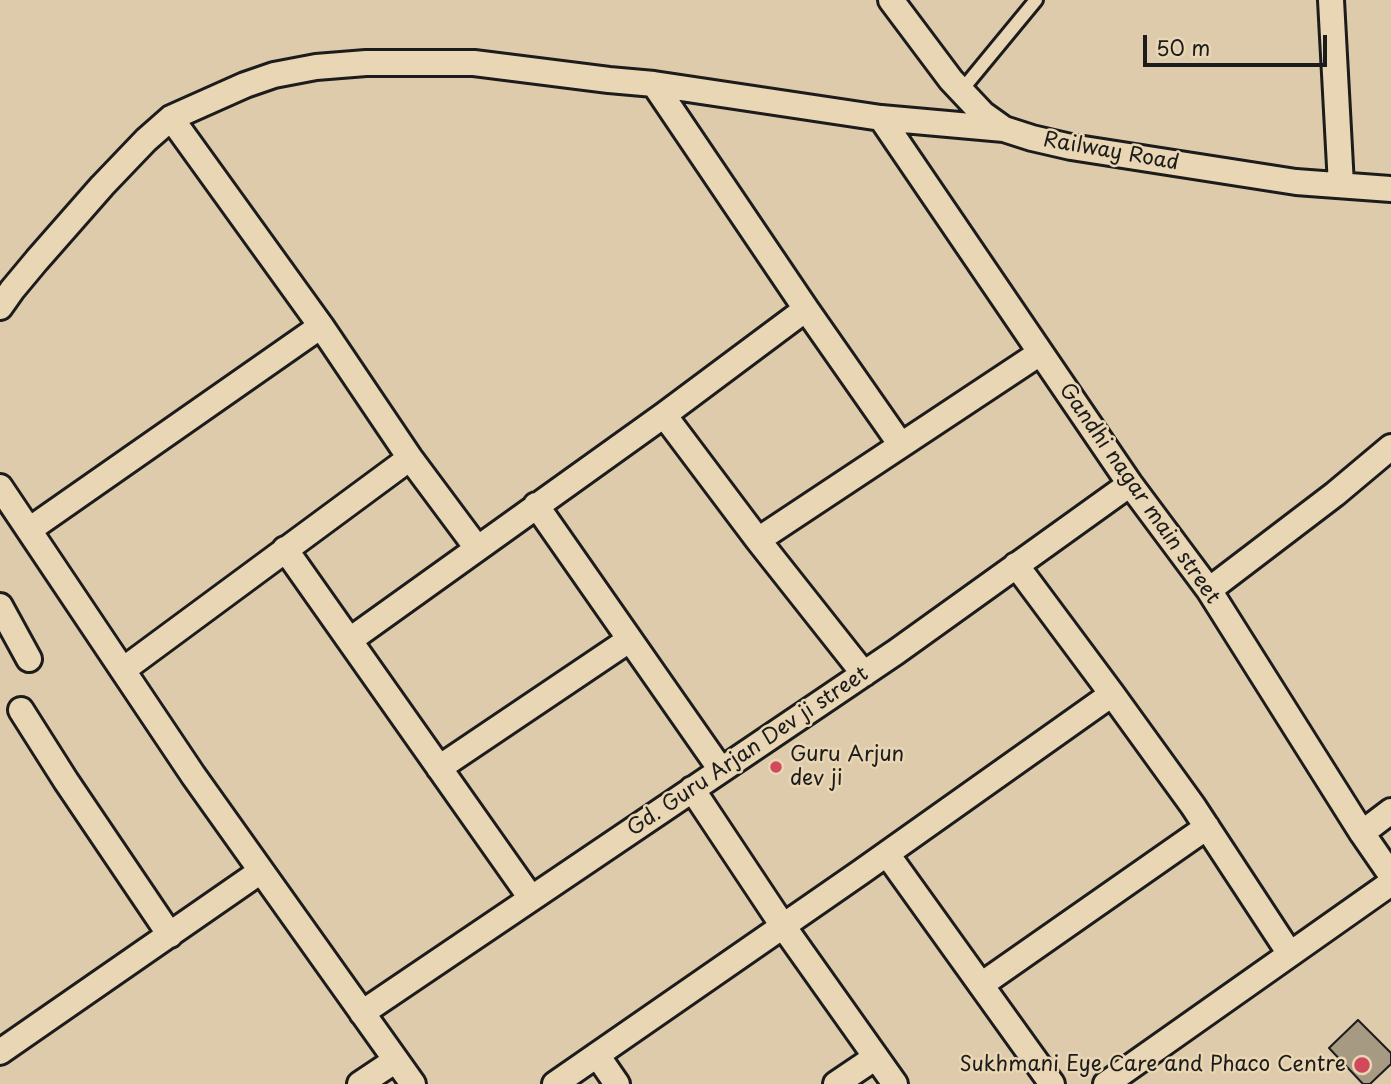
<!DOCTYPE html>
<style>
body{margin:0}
#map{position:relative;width:1391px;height:1084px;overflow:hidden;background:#ddcbab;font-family:"Playpen Sans",sans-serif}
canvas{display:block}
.scale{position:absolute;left:1143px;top:35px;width:184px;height:32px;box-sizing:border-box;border:4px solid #1c1c1c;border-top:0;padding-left:9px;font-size:21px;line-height:24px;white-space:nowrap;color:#1c1c1c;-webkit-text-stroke:5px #e9d6b4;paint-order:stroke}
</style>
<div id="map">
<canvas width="1391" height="1084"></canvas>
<div class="scale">50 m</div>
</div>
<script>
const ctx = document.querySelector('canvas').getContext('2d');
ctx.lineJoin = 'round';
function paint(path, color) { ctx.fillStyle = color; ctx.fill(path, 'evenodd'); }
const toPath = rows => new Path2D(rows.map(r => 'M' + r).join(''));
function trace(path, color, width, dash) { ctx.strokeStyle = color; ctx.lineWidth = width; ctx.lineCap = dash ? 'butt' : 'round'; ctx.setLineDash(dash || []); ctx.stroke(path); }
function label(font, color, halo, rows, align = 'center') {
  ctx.font = font + ' "Playpen Sans",sans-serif'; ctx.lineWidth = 5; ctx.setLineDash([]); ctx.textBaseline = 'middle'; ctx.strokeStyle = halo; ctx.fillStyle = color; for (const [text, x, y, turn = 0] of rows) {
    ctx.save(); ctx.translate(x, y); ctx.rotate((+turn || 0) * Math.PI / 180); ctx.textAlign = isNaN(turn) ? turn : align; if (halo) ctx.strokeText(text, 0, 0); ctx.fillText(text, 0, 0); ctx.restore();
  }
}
const building = toPath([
 [1358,1020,1391,1053,1391,1064,1370,1084,1363,1084,1329,1048,1358,1020]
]);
paint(building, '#a79a83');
trace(building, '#1c1c1c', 2);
const service = toPath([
 [961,91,1036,0]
]);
const minor = toPath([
 [891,0,951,80,983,114,1004,129,1032,138,1071,147,1296,182,1391,189],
 [1331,0,1341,185],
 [654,84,806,309,901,445],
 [171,118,321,326,410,458,477,548],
 [881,118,1130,484,1209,590,1362,833,1391,875],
 [0,307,12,290,37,260,102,186,146,140,171,118,245,85,274,75,316,67,366,63,474,63,609,80,654,84,881,118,1004,129],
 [664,415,758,540,864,674],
 [0,487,193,775,413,1084],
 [536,505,721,770],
 [29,530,321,326],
 [758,540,1040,353],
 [285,549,531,898],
 [1016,565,1112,694,1193,806,1290,954],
 [1209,590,1335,494,1391,447],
 [0,606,29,659],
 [350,640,664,415,806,309],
 [123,670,410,458],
 [21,710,66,781,170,935],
 [439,768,629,640],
 [692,789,783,926,895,1084],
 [1362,833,1391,811],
 [887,854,1052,1084],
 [981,985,1207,827],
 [362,1013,896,652,1130,484],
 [0,1052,261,871],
 [597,1055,617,1084],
 [360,1084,396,1060],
 [555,1084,861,872,1112,694],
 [836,1084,876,1057],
 [1106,1084,1391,883]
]);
trace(service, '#1c1c1c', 18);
trace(minor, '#1c1c1c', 30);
trace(service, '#e9d6b4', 12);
trace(minor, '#e9d6b4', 24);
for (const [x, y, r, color] of [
 [776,767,7,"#d1495b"],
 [1362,1065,9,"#d1495b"]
]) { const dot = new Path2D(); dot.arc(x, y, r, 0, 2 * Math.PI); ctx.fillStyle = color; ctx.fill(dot); trace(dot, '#e9d6b4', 2.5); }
label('21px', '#1c1c1c', '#e9d6b4', [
 ["Railway Road",1111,152,10],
 ["Gandhi nagar main street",1139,494,55],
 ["Gd. Guru Arjan Dev ji street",748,752,-34]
]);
label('21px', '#1c1c1c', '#e9d6b4', [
 ["Guru Arjun",790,755],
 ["dev ji",790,779],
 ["Sukhmani Eye Care and Phaco Centre",1346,1065,"right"]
], 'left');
</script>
